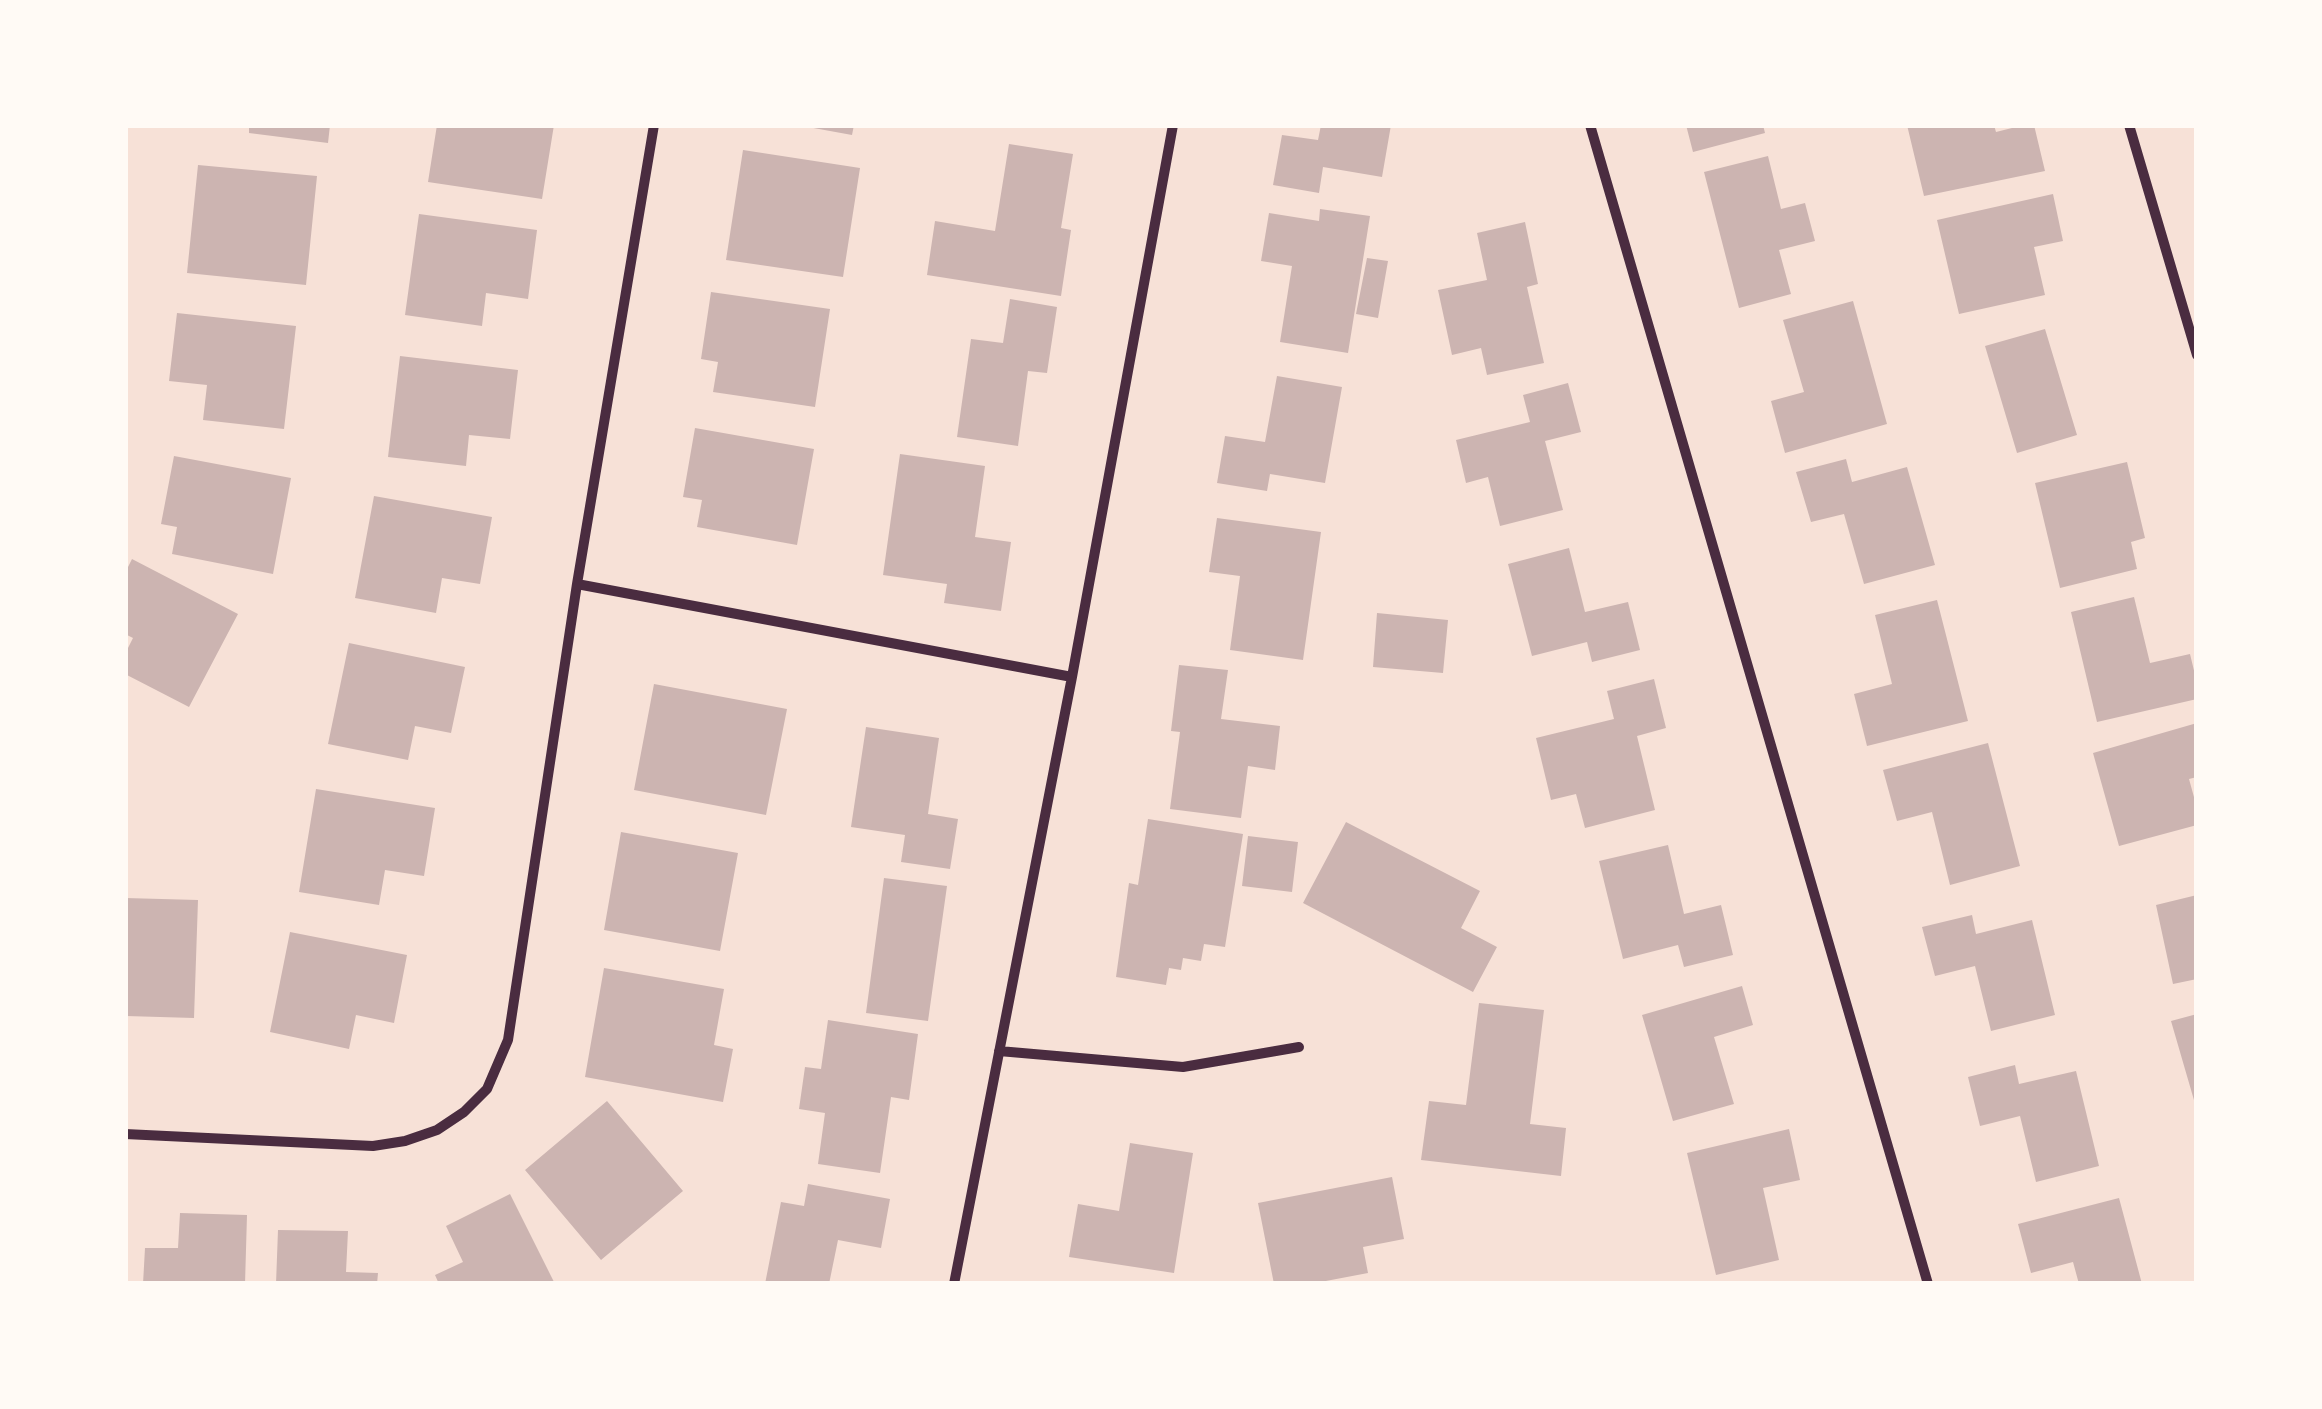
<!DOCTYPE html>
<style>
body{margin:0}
#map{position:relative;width:2322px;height:1409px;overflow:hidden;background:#f7e1d7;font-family:Figtree,sans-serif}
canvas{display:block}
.frame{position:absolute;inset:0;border:128px solid #fffaf5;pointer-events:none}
</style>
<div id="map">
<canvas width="2322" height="1409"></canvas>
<div class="frame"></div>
</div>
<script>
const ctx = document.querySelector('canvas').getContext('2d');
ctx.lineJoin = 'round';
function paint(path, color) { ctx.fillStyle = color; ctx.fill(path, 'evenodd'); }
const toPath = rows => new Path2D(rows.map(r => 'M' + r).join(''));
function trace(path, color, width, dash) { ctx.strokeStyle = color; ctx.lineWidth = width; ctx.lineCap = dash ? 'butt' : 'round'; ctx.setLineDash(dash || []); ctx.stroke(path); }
paint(toPath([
 [249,125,330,125,328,143,249,133],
 [437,125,554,125,542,199,428,182],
 [808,125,854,125,852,135,808,127],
 [1321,125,1391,125,1382,177,1323,167,1319,193,1273,185,1282,135,1318,140],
 [1686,125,1763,125,1765,133,1693,152],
 [1907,125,1994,125,1996,132,2024,125,2034,125,2045,171,1924,196],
 [1009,144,1073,154,1061,228,1071,230,1061,296,927,275,935,221,995,231],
 [743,150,860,168,843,277,726,260],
 [1768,156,1781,209,1805,203,1815,241,1779,250,1791,294,1739,308,1704,172],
 [198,165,317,176,306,285,187,273],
 [2053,194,2063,241,2034,247,2045,295,1959,314,1937,220],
 [1320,209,1370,216,1348,353,1280,342,1292,266,1261,261,1269,213,1319,221],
 [419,214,537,230,528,299,486,293,482,326,405,315],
 [1525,222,1538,284,1527,287,1544,363,1487,375,1481,348,1452,355,1438,290,1487,280,1477,233],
 [1367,258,1388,261,1378,318,1356,314],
 [711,292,830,309,815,407,713,392,718,362,701,359],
 [1010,299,1057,307,1047,373,1028,371,1018,446,957,437,971,339,1003,343],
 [1853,301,1887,424,1785,453,1771,401,1804,392,1783,320],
 [177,313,296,326,284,429,203,420,207,385,169,381],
 [2045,329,2077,435,2017,453,1985,346],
 [400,356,518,370,510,439,469,435,466,466,388,457],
 [1277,376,1342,387,1325,483,1270,474,1267,491,1217,483,1225,436,1265,442],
 [1568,383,1581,432,1545,441,1563,510,1500,526,1488,477,1466,483,1456,440,1530,422,1523,395],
 [695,428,814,449,797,545,697,527,702,500,683,497],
 [900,454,985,466,975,537,1011,542,1001,611,944,603,947,584,883,575],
 [174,456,291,478,273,574,172,554,177,527,161,524],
 [1846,459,1852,482,1907,467,1935,565,1864,584,1844,514,1811,522,1796,472],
 [2127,462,2145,538,2131,542,2137,569,2060,588,2035,483],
 [374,496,492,517,480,584,442,578,436,613,355,598],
 [1217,518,1321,532,1303,660,1230,650,1240,576,1209,572],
 [1569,548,1585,612,1628,602,1640,650,1592,662,1587,642,1532,656,1508,564],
 [132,559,238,614,189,707,125,674,125,654,133,638,125,634,125,573],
 [2134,597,2150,663,2190,654,2197,683,2197,699,2097,722,2071,612],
 [1937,600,1968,721,1867,746,1854,694,1892,684,1875,615],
 [1377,613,1448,620,1443,673,1373,667],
 [349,643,465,667,451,733,415,726,408,760,328,744],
 [1179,665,1228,670,1221,719,1280,726,1275,770,1248,766,1241,818,1170,809,1180,732,1171,731],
 [1654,679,1666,728,1637,736,1655,810,1585,828,1576,794,1551,800,1536,738,1614,719,1607,691],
 [654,684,787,709,766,815,634,790],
 [2197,723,2197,777,2189,779,2197,808,2197,825,2119,846,2093,753],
 [866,727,939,738,928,814,958,819,950,869,901,862,905,835,851,827],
 [1988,743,2020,866,1950,885,1932,812,1897,821,1883,770],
 [316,789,435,808,424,876,385,870,379,905,299,892],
 [1148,819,1243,834,1225,947,1204,944,1201,961,1183,958,1181,970,1169,968,1166,985,1116,977,1129,883,1138,885],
 [1346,822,1480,891,1461,928,1497,947,1473,992,1303,903],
 [621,832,738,853,720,951,604,930],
 [1248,836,1298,842,1292,892,1242,886],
 [1668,845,1684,914,1721,905,1733,955,1684,967,1678,945,1623,959,1599,861],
 [884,878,947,886,928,1021,866,1013],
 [2197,895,2197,979,2173,984,2156,905],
 [125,898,198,900,194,1018,126,1016],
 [1972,915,1976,934,2032,920,2055,1015,1991,1031,1975,966,1935,976,1922,927],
 [290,932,407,955,394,1023,356,1015,349,1049,270,1032],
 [604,968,724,989,714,1045,733,1049,723,1102,585,1077],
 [1742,986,1753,1025,1714,1037,1734,1104,1673,1121,1642,1015],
 [1479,1003,1544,1010,1530,1124,1566,1128,1561,1176,1421,1160,1429,1101,1466,1105],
 [2197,1014,2197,1106,2196,1107,2171,1021],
 [828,1020,918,1034,909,1100,891,1097,880,1173,818,1164,825,1113,799,1109,805,1067,821,1069],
 [2015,1065,2019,1084,2076,1071,2099,1166,2036,1182,2020,1116,1980,1126,1968,1077],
 [607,1101,683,1191,601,1260,525,1170],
 [1789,1129,1800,1180,1763,1188,1779,1260,1716,1275,1687,1153],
 [1130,1143,1193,1153,1174,1273,1069,1257,1078,1204,1119,1211],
 [1392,1177,1404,1239,1363,1247,1368,1273,1310,1284,1274,1284,1258,1203],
 [808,1184,890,1199,881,1248,838,1240,829,1284,765,1284,781,1202,804,1206],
 [510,1194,555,1284,439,1284,435,1275,463,1262,446,1226],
 [2119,1198,2142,1284,2079,1284,2073,1262,2031,1273,2018,1224],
 [180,1213,247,1215,245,1284,143,1284,145,1248,178,1248],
 [278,1230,348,1231,346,1272,378,1273,377,1284,276,1284]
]), '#ccb4b1');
trace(toPath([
 [1590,125,1928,1284],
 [2129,125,2197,355],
 [577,584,1072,677],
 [999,1051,1183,1067,1299,1047],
 [125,1134,373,1146,405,1141,437,1130,464,1112,487,1089,508,1040,577,584,654,125],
 [954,1284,1072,677,1173,125]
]), '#4a2c40', 10);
</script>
